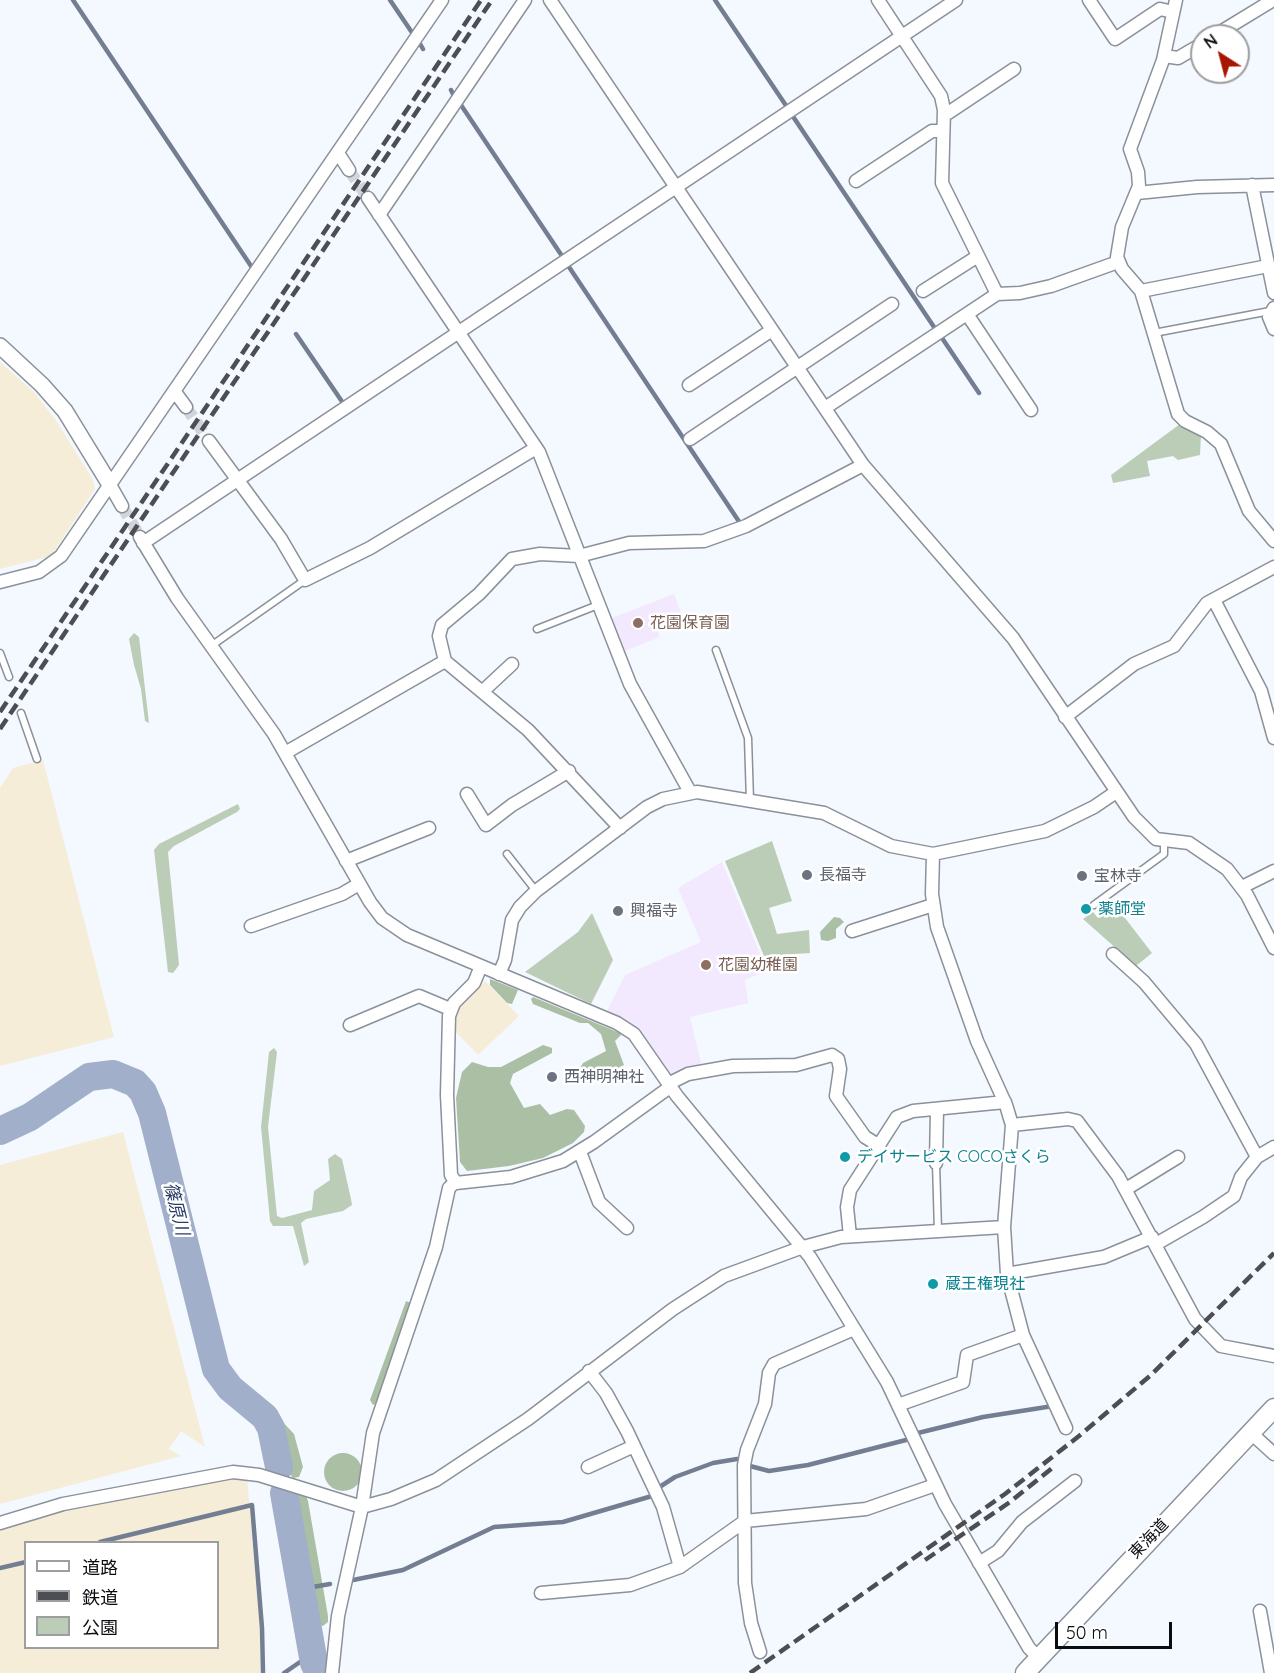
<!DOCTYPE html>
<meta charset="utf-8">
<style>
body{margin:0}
#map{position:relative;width:1274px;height:1673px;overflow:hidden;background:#f4f8ff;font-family:Quicksand,"Noto Sans JP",sans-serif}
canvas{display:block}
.legend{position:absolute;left:24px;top:1541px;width:195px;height:108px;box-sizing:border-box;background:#fff;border:2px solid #9d9e9f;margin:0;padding:8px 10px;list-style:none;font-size:18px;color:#0a0c10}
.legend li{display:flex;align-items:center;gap:12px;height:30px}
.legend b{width:30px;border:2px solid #9d9e9f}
.north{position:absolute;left:1190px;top:24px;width:60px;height:60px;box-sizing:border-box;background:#fff;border:2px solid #9d9e9f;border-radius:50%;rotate:324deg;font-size:16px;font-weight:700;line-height:24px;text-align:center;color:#0a0c10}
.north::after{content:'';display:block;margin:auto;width:21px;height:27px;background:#a81603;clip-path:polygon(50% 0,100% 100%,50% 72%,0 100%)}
.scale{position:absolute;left:1055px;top:1622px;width:117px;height:27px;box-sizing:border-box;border:3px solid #0a0c10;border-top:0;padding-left:8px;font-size:18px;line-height:21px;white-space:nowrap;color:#0a0c10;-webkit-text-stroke:4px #fff;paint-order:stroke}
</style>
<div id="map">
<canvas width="1274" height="1673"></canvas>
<ul class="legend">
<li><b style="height:8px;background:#fff"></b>道路</li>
<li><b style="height:8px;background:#4c4e53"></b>鉄道</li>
<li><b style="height:16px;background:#bccdb7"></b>公園</li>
</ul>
<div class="north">N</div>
<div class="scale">50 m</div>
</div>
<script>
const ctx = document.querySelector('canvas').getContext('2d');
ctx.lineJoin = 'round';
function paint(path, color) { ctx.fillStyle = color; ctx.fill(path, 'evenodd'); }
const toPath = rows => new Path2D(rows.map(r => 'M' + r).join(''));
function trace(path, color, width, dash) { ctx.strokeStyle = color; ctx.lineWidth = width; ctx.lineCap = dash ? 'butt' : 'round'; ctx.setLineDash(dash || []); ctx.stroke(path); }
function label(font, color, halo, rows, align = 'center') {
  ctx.font = font + ' Quicksand,"Noto Sans JP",sans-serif'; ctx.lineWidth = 5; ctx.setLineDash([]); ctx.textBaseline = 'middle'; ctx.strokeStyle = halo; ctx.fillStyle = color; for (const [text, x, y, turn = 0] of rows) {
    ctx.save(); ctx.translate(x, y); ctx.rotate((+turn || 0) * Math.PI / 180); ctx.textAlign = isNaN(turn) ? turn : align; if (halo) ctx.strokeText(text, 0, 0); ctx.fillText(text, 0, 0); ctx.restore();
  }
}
paint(toPath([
 [0,362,35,393,57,422,93,480,95,489,51,556,0,569],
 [43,760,114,1037,0,1066,0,788,13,768],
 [485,981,519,1016,478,1055,454,1030,455,1017,463,1001],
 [123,1132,205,1447,181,1431,169,1449,181,1456,0,1504,0,1165],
 [247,1477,260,1628,260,1673,0,1673,0,1528,64,1509,220,1478],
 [26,1542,218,1542,218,1648,26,1648]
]), '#f6edd8');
paint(toPath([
 [674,594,682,616,656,626,660,637,622,652,609,619],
 [722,862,762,958,764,972,745,980,748,1003,690,1017,702,1067,671,1075,639,1029,607,1011,625,975,701,942,678,888]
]), '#f3e9fe');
paint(toPath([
 [1180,424,1201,435,1200,455,1178,460,1173,456,1147,461,1150,476,1113,483,1111,475],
 [134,633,139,637,149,723,145,721,141,689,134,665,129,639],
 [238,804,240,809,237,812,174,846,168,852,179,965,173,973,168,972,154,850,159,844],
 [772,841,792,901,769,908,777,934,809,930,810,953,764,956,725,861],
 [1115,905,1152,953,1136,966,1083,919,1093,912,1098,918],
 [592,913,613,960,591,1004,525,972,578,932],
 [274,1048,277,1052,268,1127,277,1216,282,1218,312,1210,314,1191,330,1180,328,1159,335,1154,342,1159,351,1199,352,1205,343,1211,306,1219,301,1223,309,1262,304,1266,293,1226,273,1226,270,1221,261,1127,269,1052]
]), '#bccdb7');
paint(toPath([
 [834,917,840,918,844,922,836,929,836,938,828,941,821,940,820,932],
 [490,979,518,990,512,1004,507,1003,490,985],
 [533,997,620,1033,621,1035,615,1041,624,1065,616,1069,606,1067,589,1075,581,1074,579,1070,583,1063,606,1051,601,1034,588,1023,580,1023,533,1004,531,999],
 [543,1045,552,1048,552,1053,513,1074,510,1083,524,1108,540,1104,550,1115,567,1109,574,1110,585,1126,584,1132,573,1143,543,1158,509,1166,467,1171,460,1162,456,1098,462,1072,472,1062,488,1067,501,1067],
 [406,1301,411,1303,378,1402,373,1405,370,1400],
 [281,1420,294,1434,303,1467,299,1477,293,1478,287,1470,277,1425],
 '324 1472a19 19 0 1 1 38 0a19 19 0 1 1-38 0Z',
 [299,1494,306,1496,308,1501,328,1616,328,1622,323,1626,317,1624,314,1619,293,1504,294,1498]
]), '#abbfa5');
trace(toPath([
 [73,0,253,269],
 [390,0,413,34],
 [715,0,787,107],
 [419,42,423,49],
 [451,90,454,96],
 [461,105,562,256],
 [792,115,936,330],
 [567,264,740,523],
 [296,334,343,403],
 [940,335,979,393],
 [918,1433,983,1417,1053,1406],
 [750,1466,769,1471,808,1465,906,1440],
 [658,1488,675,1477,713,1463,737,1459],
 [100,1542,252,1505,262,1628,263,1672],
 [0,1568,26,1562],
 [353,1580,403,1570,494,1527,563,1522,652,1496],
 [301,1589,330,1584],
 [284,1673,313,1653]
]), '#747e92', 4.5);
trace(toPath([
 [0,1131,30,1117,89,1077,113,1074,135,1083,143,1092,152,1113,216,1369,230,1388,265,1417,271,1428,279,1467],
 [284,1493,314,1663,319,1673]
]), '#a1afca', 28);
trace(toPath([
 [349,170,368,198],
 [186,407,209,441],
 [122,506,140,537]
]), '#d1d5db', 12, [12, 6]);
const service = toPath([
 [1154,333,1270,311],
 [537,629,598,605],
 [211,646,305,580],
 [716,650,748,738,750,801],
 [0,653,9,677],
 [21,713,37,759],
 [507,854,536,891],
 [1094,905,1164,854,1164,841],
 [936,1163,938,1231]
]);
const minor = toPath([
 [550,0,863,465,1013,638,1134,817,1156,839,1189,843,1227,869,1247,895,1274,948],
 [878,0,941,96,944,110,942,183,997,294,1020,293,1051,286,1118,262],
 [1089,0,1115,39,1160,9,1173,12],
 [1176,0,1163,60,1130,149,1138,172,1139,186,1122,227,1117,257,1122,269,1141,291,1178,414,1185,421,1207,432,1221,444,1249,511,1274,541],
 [1214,36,1273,0],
 [1164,56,1178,58,1202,44],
 [944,113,948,113,1014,69],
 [338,153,349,170],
 [856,181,932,131,943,131],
 [1252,185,1274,293],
 [1137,193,1197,187,1274,185],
 [368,198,539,452,630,684,690,792],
 [379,215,525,0],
 [923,291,978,256],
 [1141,291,1268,266],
 [1274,308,1269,317,1274,329],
 [967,314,1031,410],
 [689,385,772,330],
 [175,392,186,407],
 [825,408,997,294],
 [690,439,892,304],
 [209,441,281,539,305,580,370,548,536,448],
 [109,483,122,506],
 [140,537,177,598,274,734,370,902,382,918,407,935,617,1023,634,1034,677,1096,810,1257,887,1382,945,1504,1029,1648,1039,1658],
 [143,543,956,0],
 [0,582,39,572,61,556,442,0],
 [1214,600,1261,691,1274,738],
 [445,661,439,636,442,625,479,594,512,559,540,554,579,556,629,543,704,541,746,526,863,465],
 [483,691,512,664],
 [1065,717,1134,664,1174,646,1207,603,1274,567],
 [285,753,445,661,528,730,620,828],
 [467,794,486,825,512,805,569,771],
 [933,854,932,894,937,927,977,1041,1006,1105,1012,1125,1004,1227,1007,1274,1023,1335,1066,1428],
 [346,861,429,828],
 [1242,887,1274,871],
 [251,926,342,894,359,884],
 [852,931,933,905],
 [1113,954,1144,982,1196,1044,1257,1157],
 [481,966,474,983,454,1003,449,1016,447,1095,451,1175,456,1183,511,1177,563,1161,594,1142,670,1087],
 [499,974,505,960,512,920,520,907,536,891,647,807,663,799,697,792,824,813,891,846,933,854,1045,831,1094,807,1116,792],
 [350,1025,419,996,450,1009],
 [668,1084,688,1074,733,1066,796,1065,832,1055,838,1059,840,1069,836,1096,865,1137,878,1145],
 [1012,1125,1068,1119,1077,1121,1118,1176,1195,1319,1221,1346,1274,1356],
 [580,1152,599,1202,627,1228],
 [936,1163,937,1110],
 [1126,1189,1178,1157],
 [850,1236,847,1207,850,1190,897,1117,913,1111,1005,1102],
 [1156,1244,1203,1217,1234,1196,1241,1177,1257,1157,1274,1147],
 [1007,1274,1104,1257,1152,1237],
 [589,1371,606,1393,627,1431,663,1507,680,1567],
 [898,1405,963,1382,967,1355,1023,1335],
 [1251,1433,1274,1454],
 [588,1467,634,1446],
 [0,1523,63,1504,233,1472,259,1475,362,1507,391,1499,436,1480,528,1419,673,1309,724,1276,803,1247,841,1237,1004,1227],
 [979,1563,998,1551,1022,1522,1075,1481],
 [541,1593,630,1585,680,1567,745,1521,866,1509,935,1485],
 [1260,1611,1271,1673],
 [760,1652,751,1623,745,1583,744,1465,747,1450,765,1404,769,1373,774,1364,854,1329],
 [332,1673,338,1616,362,1507,373,1433,436,1247,449,1188,455,1182]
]);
const tertiary = toPath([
 [0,346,42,385,65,411,109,483]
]);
const secondary = toPath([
 [1025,1673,1274,1408]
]);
trace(service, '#8a919a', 9);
trace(minor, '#8a919a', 15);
trace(tertiary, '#8a919a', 18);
trace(secondary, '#8a919a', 21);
trace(service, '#fff', 6);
trace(minor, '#fff', 12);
trace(tertiary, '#fff', 15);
trace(secondary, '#fff', 18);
trace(toPath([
 [0,712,481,0],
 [0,729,492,0],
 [925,1560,1010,1502,1056,1465],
 [750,1673,1005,1494,1079,1436,1151,1375,1274,1253]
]), '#4c4e53', 4.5, [12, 6]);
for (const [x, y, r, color] of [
 [638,623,6,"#8d6e63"],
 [807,875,6,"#6b7280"],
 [1082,876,6,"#6b7280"],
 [1086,909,6,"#0f9aa8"],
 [618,911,6,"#6b7280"],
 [706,965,6,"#8d6e63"],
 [552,1077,6,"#6b7280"],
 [845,1157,6,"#0f9aa8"],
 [933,1284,6,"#0f9aa8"]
]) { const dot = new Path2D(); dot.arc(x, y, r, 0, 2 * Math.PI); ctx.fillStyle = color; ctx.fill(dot); trace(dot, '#fff', 2); }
label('16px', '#785e54', '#fff', [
 ["花園保育園",650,623],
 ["花園幼稚園",718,965]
], 'left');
label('16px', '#5b616d', '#fff', [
 ["長福寺",819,875],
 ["宝林寺",1094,876],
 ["興福寺",630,911],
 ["西神明神社",564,1077]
], 'left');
label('16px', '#0d838f', '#fff', [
 ["薬師堂",1098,909],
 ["デイサービス COCOさくら",857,1157],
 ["蔵王権現社",945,1284]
], 'left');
label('16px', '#0a0c10', '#fff', [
 ["東海道",1149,1539,-46]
]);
label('italic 18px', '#2a3c64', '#fff', [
 ["篠原川",176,1209,76]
]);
</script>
